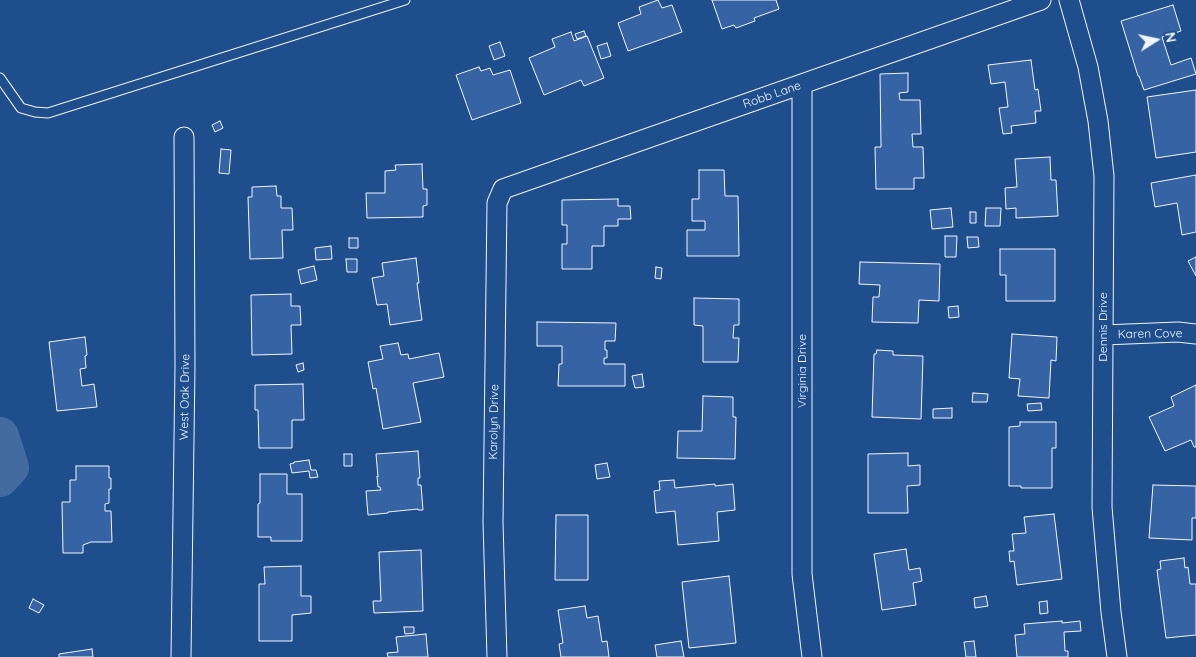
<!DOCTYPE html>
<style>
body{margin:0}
#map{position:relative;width:1196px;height:657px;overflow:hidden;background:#1f4e8c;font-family:Quicksand,sans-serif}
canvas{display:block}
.north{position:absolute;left:1131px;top:15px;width:50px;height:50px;-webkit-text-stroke:4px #1f4e8c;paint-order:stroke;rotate:80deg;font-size:14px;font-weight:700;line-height:20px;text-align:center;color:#f2f6ff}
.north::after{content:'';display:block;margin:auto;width:18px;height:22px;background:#f2f6ff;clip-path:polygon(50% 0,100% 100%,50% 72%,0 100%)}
</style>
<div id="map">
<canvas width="1196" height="657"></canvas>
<div class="north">N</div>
</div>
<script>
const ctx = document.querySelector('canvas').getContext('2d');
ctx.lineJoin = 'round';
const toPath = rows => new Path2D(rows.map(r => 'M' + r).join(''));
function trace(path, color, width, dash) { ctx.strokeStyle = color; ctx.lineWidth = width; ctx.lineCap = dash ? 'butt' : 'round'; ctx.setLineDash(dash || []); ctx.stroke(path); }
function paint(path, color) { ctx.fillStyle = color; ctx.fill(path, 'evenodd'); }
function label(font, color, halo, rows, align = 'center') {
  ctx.font = font + ' Quicksand,sans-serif'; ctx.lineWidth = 4; ctx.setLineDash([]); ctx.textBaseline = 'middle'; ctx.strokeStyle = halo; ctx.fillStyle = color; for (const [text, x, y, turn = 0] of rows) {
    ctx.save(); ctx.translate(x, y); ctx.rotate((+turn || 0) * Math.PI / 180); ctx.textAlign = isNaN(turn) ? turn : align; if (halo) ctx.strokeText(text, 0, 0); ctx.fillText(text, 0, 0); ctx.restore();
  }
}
trace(toPath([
 [0,436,10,467,0,478]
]), '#446ba0', 38);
const building = toPath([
 [658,0,662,8,672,5,682,32,628,51,618,23,641,14,639,7,658,0],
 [712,0,776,0,779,9,754,18,755,21,736,28,734,25,722,29,712,0],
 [1173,5,1181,31,1162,37,1171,65,1191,58,1196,74,1144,90,1139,76,1138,76,1121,21,1173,5],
 [584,31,586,36,577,39,575,34,584,31],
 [571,32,574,41,587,36,604,78,584,86,581,80,544,95,529,58,555,47,552,39,571,32],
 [500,42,505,56,494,60,489,46,500,42],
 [607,43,611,56,601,59,597,46,607,43],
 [1031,60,1035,90,1038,89,1041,111,1035,111,1036,123,1011,126,1012,133,1003,134,999,108,1008,107,1005,82,991,84,988,65,1031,60],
 [479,67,481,71,490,68,493,75,510,70,521,103,472,120,456,75,479,67],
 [908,73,908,92,899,93,900,100,920,100,921,134,912,134,913,147,923,147,924,178,914,178,914,189,876,189,875,147,881,147,880,74,908,73],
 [1196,90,1196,152,1156,158,1147,97,1196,90],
 [220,121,223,128,215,132,212,125,220,121],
 [221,149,231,150,229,174,219,173,221,149],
 [1050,157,1051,180,1056,180,1058,216,1016,218,1016,208,1006,209,1005,188,1017,187,1015,159,1050,157],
 [422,164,423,189,427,189,427,205,423,206,423,217,367,218,366,193,385,193,385,171,396,170,395,165,422,164],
 [699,170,724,170,725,196,738,196,739,256,687,256,687,230,705,230,705,221,692,221,692,199,699,199,699,170],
 [1196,175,1196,232,1182,235,1177,203,1155,207,1151,183,1196,175],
 [276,186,277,196,281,196,281,208,292,208,293,230,282,230,283,258,250,259,248,197,252,197,252,187,276,186],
 [618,199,618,206,630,206,631,219,618,219,618,226,604,226,604,246,592,246,592,269,562,269,562,244,567,244,567,225,562,225,562,200,618,199],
 [951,208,953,227,932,229,930,210,951,208],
 [986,208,1001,208,1000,226,985,226,986,208],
 [970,212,976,212,976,223,970,223,970,212],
 [945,236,957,236,956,257,945,257,945,236],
 [967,237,978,237,979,247,968,248,967,237],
 [349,238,358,238,358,248,349,248,349,238],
 [331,246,332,259,316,260,315,248,331,246],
 [1000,249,1055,249,1055,301,1006,301,1006,275,1000,275,1000,249],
 [1196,257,1196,276,1188,261,1196,257],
 [416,258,419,283,417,283,422,320,390,325,387,304,377,305,372,278,384,276,382,263,416,258],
 [346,259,357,259,357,272,347,272,346,259],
 [860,262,940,264,939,301,919,300,918,323,872,322,873,297,879,297,880,285,859,284,860,262],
 [314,266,317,280,301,284,298,270,314,266],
 [656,267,662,268,661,279,655,278,656,267],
 [291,294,291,306,300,306,301,325,291,325,292,354,252,355,251,295,291,294],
 [694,298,739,299,739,325,734,325,733,338,739,338,738,362,703,362,703,326,694,325,694,298],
 [958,306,959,317,949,318,948,307,958,306],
 [537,322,616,323,615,341,605,341,605,350,607,350,607,358,604,358,604,364,625,364,625,386,558,386,559,364,562,364,562,346,537,346,537,322],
 [1012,334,1057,337,1056,361,1051,360,1049,398,1018,396,1020,379,1009,378,1012,334],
 [85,337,87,355,85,356,86,368,80,369,82,386,94,384,97,407,57,411,49,342,85,337],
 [398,343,401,355,408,354,409,359,439,353,444,377,413,383,421,422,383,429,376,388,373,389,368,362,383,359,380,346,398,343],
 [877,350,893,351,893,355,923,356,921,419,872,417,874,354,876,354,877,350],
 [303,363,304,370,298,372,296,365,303,363],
 [642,374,644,387,635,388,632,376,642,374],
 [303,384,304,420,292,420,292,448,259,448,258,410,255,410,255,385,303,384],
 [1196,385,1196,447,1194,447,1191,440,1165,451,1149,417,1174,406,1171,397,1196,385],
 [973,393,988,394,987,402,972,402,973,393],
 [703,396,733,397,733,417,736,417,735,459,677,458,678,431,702,431,703,396],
 [1041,403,1042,410,1028,411,1027,404,1041,403],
 [952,408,952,418,933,418,933,409,952,408],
 [1020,422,1056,422,1056,448,1052,448,1052,488,1021,488,1021,486,1009,486,1009,427,1020,426,1020,422],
 [418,451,420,478,418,478,418,485,421,485,423,510,418,510,418,509,388,512,388,513,368,515,366,491,381,490,380,487,378,487,377,476,378,477,376,454,418,451],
 [908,453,908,466,920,465,920,485,907,486,908,513,868,513,868,454,908,453],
 [344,454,352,454,352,466,344,466,344,454],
 [309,460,311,470,316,470,318,477,310,478,309,471,292,473,290,464,294,463,294,462,309,460],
 [607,463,610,477,597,479,595,465,607,463],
 [76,466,109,466,109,478,111,478,111,489,109,489,109,503,105,504,105,511,111,511,112,542,91,542,83,545,83,553,63,553,62,502,70,502,70,480,76,480,76,466],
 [260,474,287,474,287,494,302,494,302,541,271,541,271,537,258,537,258,504,260,503,260,474],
 [674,480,675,488,715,484,715,486,733,484,735,510,717,512,719,541,678,545,675,511,656,513,654,491,660,490,659,481,674,480],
 [1153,485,1196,486,1196,518,1192,518,1192,540,1149,538,1153,485],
 [1054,514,1062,579,1017,585,1014,561,1010,562,1009,551,1014,551,1012,534,1026,533,1024,517,1054,514],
 [556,515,588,515,588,580,555,580,556,515],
 [906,549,909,570,920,568,922,581,913,583,916,605,882,610,874,554,906,549],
 [421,550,423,611,374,613,373,601,381,601,379,552,421,550],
 [1184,558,1185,568,1188,567,1190,584,1196,584,1196,635,1166,638,1157,570,1161,569,1160,561,1184,558],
 [301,566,301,596,311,596,311,613,292,615,292,641,259,641,259,584,265,584,264,567,301,566],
 [729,576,736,643,689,648,682,582,729,576],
 [986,596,988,606,975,608,974,598,986,596],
 [33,599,44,605,39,613,29,608,33,599],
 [1047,601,1048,613,1040,614,1039,602,1047,601],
 [585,606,587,618,598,616,602,642,607,641,609,657,561,657,559,644,563,643,558,610,585,606],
 [1062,621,1062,623,1080,621,1081,631,1064,632,1065,651,1068,651,1068,657,1017,657,1015,635,1025,634,1024,624,1062,621],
 [404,627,414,627,414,633,405,634,404,627],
 [426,634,428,657,388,657,387,653,398,652,396,637,426,634],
 [681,641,684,657,657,657,655,645,681,641],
 [974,641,976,657,966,657,964,642,974,641],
 [92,649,93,657,59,657,59,654,92,649]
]);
paint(building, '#3563a3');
trace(building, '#f2f6ff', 1);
const service = toPath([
 [0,78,21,108,35,112,48,113,405,0]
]);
const minor = toPath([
 [1069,0,1088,67,1098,121,1104,176,1102,507,1111,612,1117,657],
 [802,84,802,574,812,657],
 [1103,335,1178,332,1196,334],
 [181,657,185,366,184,137],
 [497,657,493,523,497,203,503,189,1041,0]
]);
trace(service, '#f2f6ff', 11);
trace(minor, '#f2f6ff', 21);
trace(service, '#1f4e8c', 9);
trace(minor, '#1f4e8c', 19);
label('12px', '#f2f6ff', '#1f4e8c', [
 ["Robb Lane",772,95,-19],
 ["Dennis Drive",1103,327,-90],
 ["Karen Cove",1150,334,-1],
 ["Virginia Drive",802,371,-90],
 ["West Oak Drive",185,397,-89],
 ["Karolyn Drive",494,422,-89]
]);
</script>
